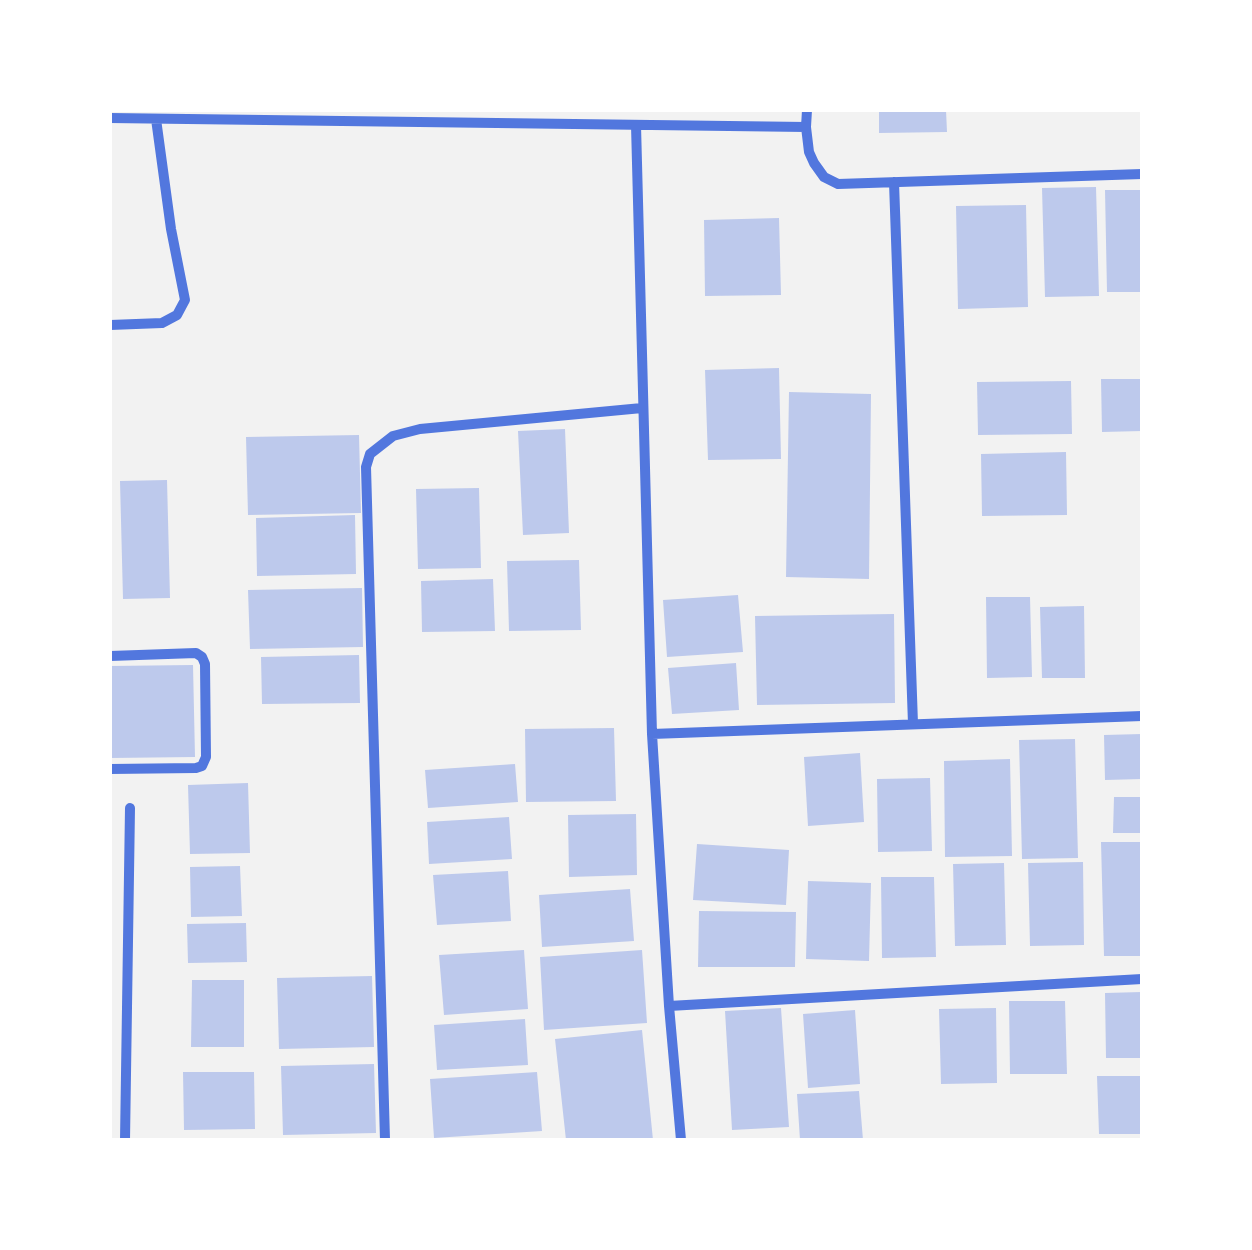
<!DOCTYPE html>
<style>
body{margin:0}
#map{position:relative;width:1252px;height:1250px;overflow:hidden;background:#f2f2f2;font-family:Raleway,sans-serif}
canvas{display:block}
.frame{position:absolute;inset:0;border:112px solid #fff;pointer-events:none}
</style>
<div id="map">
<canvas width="1252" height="1250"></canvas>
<div class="frame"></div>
</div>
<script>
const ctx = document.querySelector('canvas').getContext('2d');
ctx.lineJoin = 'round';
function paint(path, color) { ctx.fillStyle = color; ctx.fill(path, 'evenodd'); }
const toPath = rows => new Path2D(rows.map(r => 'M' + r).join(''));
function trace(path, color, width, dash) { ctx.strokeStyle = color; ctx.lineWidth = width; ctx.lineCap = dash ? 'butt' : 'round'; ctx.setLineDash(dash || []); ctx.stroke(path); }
paint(toPath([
 [879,110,946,110,947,132,879,133],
 [1096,187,1099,296,1045,297,1042,188],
 [1105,190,1142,190,1142,292,1107,292],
 [1026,205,1028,307,958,309,956,206],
 [779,218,781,295,705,296,704,220],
 [779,368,781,459,708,460,705,370],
 [1101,379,1142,379,1142,431,1102,432],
 [1071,381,1072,434,978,435,977,382],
 [789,392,871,394,869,579,786,577],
 [565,429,569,533,523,535,518,431],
 [359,435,361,513,248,515,246,437],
 [1066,452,1067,515,982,516,981,454],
 [167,480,170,598,123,599,120,481],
 [479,488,481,568,418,569,416,489],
 [355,515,356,574,257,576,256,518],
 [579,560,581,630,509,631,507,561],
 [493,579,495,631,422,632,421,581],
 [362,588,363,647,250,649,248,590],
 [738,595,743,652,667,657,663,600],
 [986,597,1030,597,1032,677,987,678],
 [1084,606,1085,678,1042,678,1040,607],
 [894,614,895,703,757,705,755,616],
 [359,655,360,703,262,704,261,657],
 [736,663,739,710,672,714,668,668],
 [193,665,195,757,110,758,110,666],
 [614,728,616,801,526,802,525,729],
 [1142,734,1142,779,1105,780,1104,735],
 [1075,739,1078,858,1022,859,1019,740],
 [860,753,864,822,808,826,804,757],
 [1010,759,1012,856,945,857,944,761],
 [515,764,518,802,428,808,425,770],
 [930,778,932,851,878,852,877,779],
 [248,783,250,853,190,854,188,785],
 [1114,797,1142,797,1142,833,1113,833],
 [636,814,637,875,569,877,568,815],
 [509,817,512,859,429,864,427,822],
 [1101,842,1142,842,1142,956,1104,956],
 [697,844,789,850,786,905,693,900],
 [1083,862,1084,945,1030,946,1028,863],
 [1004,863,1006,945,955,946,953,864],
 [240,866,242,916,191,917,190,867],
 [508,871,511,921,437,925,433,875],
 [881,877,934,877,936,957,882,958],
 [808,881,871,883,869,961,806,959],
 [630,889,634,941,542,947,539,895],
 [699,911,796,912,795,967,698,967],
 [246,923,247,962,188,963,187,924],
 [524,950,528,1009,444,1015,439,955],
 [642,950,647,1023,544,1030,540,957],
 [372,976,374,1047,279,1049,277,978],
 [192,980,244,980,244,1047,191,1047],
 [1142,992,1142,1058,1106,1058,1105,993],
 [1009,1001,1065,1001,1067,1074,1010,1074],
 [781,1008,789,1127,732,1130,725,1011],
 [996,1008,997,1083,941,1084,939,1009],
 [855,1010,860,1084,808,1088,803,1014],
 [525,1019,528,1065,437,1070,434,1025],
 [642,1030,653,1140,566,1140,555,1039],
 [374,1064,376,1133,283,1135,281,1066],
 [183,1072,254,1072,255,1129,184,1130],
 [537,1072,542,1131,434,1138,430,1079],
 [1097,1076,1142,1076,1142,1134,1099,1134],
 [859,1091,863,1140,800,1140,797,1094]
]), '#bdc9ec');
trace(toPath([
 [110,118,806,127,809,152,814,163,824,177,838,184,1142,174],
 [636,125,652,734,669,1006,681,1140],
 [806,127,807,110],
 [894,182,913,724],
 [110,325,162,323,177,315,185,300,171,229,156,119],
 [110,656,196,653,202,657,205,664,206,757,202,766,196,768,110,769],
 [652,734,1142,716],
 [669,1006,1142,979],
 [125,1140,130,808],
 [385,1140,366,467,370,454,393,436,420,429,642,408]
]), '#5277de', 10);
</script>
